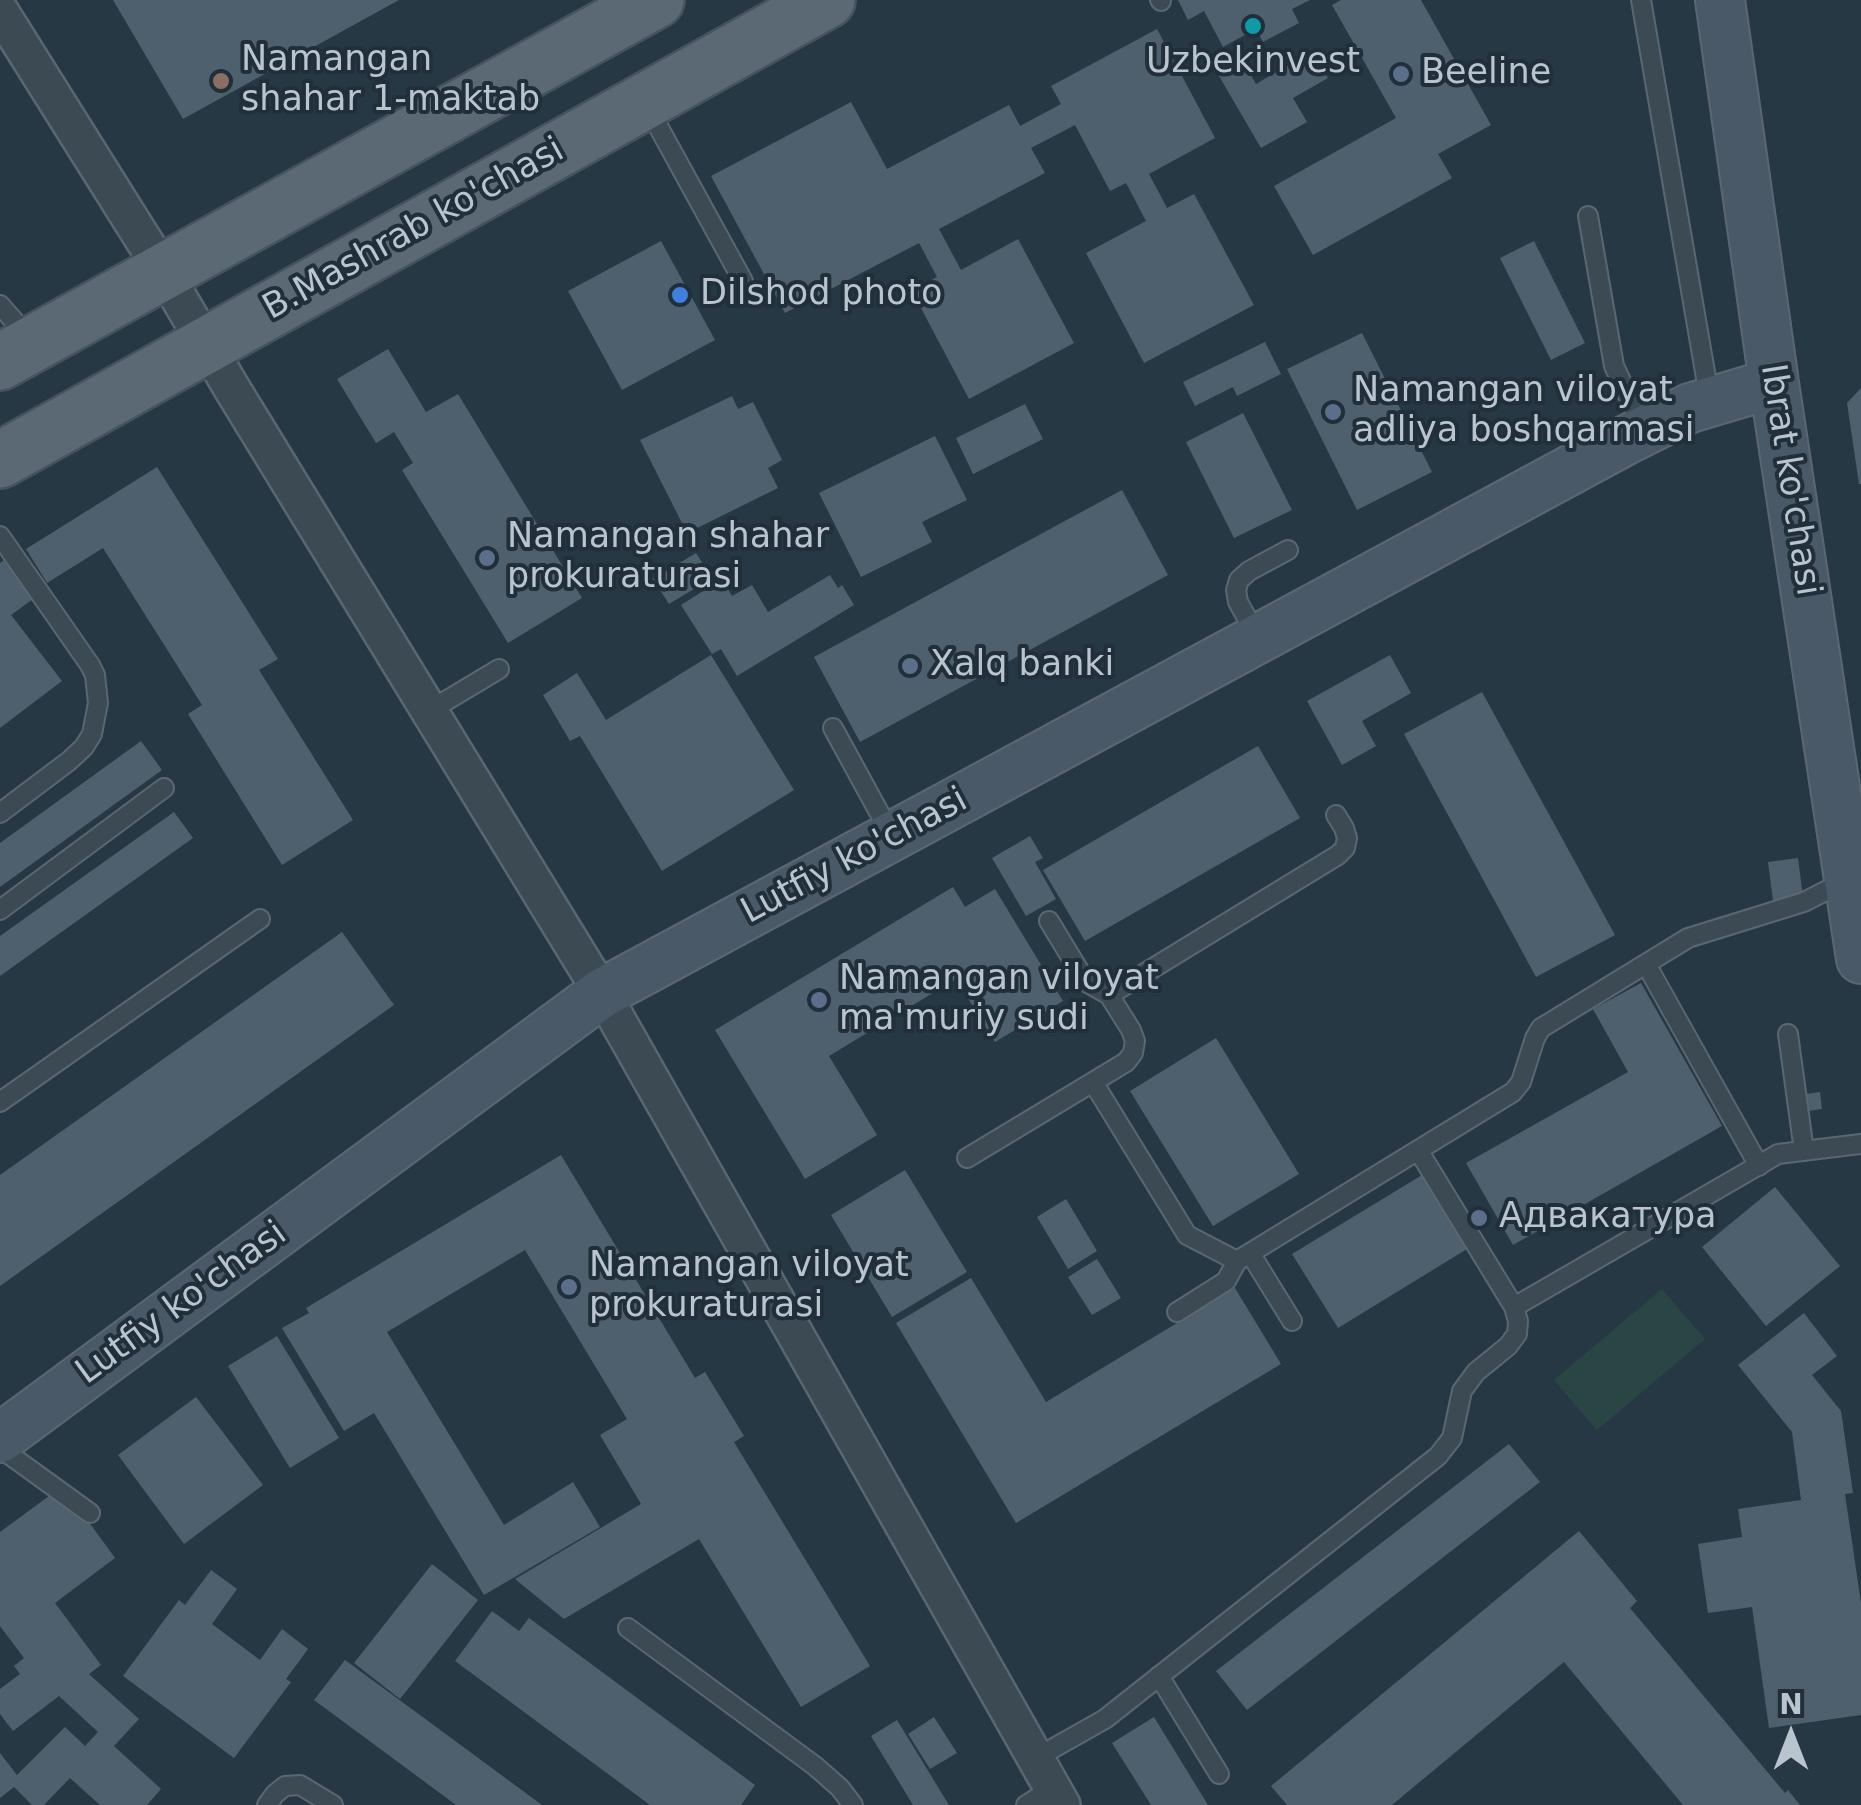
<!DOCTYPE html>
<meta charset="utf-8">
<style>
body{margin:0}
#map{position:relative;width:1861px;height:1805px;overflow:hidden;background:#273845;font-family:"DejaVu Sans",sans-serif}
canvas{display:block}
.north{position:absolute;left:1741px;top:1685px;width:100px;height:100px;-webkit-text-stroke:8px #202f3a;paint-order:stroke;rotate:0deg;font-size:28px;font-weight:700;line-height:40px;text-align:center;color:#bac4ce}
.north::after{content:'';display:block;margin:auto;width:35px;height:45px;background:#bac4ce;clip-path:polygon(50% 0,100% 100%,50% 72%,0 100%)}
</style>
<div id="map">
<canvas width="1861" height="1805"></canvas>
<div class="north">N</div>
</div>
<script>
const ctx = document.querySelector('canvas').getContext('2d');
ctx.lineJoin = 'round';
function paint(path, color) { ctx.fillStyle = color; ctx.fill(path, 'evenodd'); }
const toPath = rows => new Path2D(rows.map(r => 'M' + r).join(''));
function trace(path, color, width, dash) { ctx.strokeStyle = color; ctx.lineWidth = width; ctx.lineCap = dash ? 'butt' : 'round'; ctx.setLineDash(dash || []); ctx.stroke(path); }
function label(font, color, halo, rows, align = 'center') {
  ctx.font = font + ' "DejaVu Sans",sans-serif'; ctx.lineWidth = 8; ctx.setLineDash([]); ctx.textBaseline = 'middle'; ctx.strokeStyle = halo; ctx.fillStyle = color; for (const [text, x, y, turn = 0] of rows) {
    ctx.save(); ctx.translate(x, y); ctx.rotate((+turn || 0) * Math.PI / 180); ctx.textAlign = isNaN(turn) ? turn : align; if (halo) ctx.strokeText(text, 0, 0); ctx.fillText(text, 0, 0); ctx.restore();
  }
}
paint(toPath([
 [1662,1289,1705,1339,1597,1430,1554,1380]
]), '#294645');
paint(toPath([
 [113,0,399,0,183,119],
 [1178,0,1310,0,1292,9,1299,23,1263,42,1256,29,1223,47,1204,11,1188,20],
 [1341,0,1421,0,1491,125,1438,154,1452,178,1313,255,1274,186,1396,118,1332,5],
 [1157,29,1215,138,1149,174,1167,208,1194,194,1254,305,1144,363,1086,253,1146,221,1126,183,1110,191,1075,125,1031,148,1045,173,939,229,961,270,1018,239,1074,343,969,399,912,291,937,277,919,243,785,313,711,176,851,102,887,169,1009,105,1020,126,1061,104,1051,86],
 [1236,50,1256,84,1312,51,1328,78,1293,98,1307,122,1261,148,1212,64],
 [661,241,715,340,622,390,568,291],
 [1534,241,1585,343,1551,360,1500,258],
 [1362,333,1432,472,1357,510,1287,369],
 [1265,342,1281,374,1237,396,1233,387,1195,406,1183,382],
 [388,349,426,412,458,394,582,598,508,643,402,470,413,463,394,432,376,443,337,379],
 [1861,388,1861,484,1859,484,1847,403],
 [732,396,738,409,753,402,782,460,768,468,778,488,687,533,640,440],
 [1025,404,1043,439,973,474,956,438],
 [1243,413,1292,510,1234,538,1186,442],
 [935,436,967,500,922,522,932,542,861,577,819,493],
 [157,467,278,659,259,670,353,820,282,865,188,714,202,705,103,548,47,583,26,549],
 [1122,490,1168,575,860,742,814,657],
 [696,553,712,578,669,604,653,579],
 [4,560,33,599,11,615,62,681,0,728,0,563],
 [830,575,838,588,842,585,854,605,737,676,721,649,712,654,681,605,722,579,732,596,752,585,768,612],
 [711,655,794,790,662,871,580,736,570,741,543,695,577,673,606,720],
 [1390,655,1411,693,1362,721,1376,746,1342,765,1307,701],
 [1482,692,1615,935,1536,977,1404,734],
 [141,741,162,770,0,887,0,843],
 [1258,746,1300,818,1085,941,1043,870],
 [174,812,193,838,0,976,0,936],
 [1030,836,1043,858,1035,862,1056,899,1026,916,992,858],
 [1798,858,1803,897,1773,901,1768,862],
 [953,887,965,907,995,889,1063,1001,995,1042,956,979,829,1056,877,1135,805,1179,715,1030],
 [342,932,394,1005,0,1286,0,1175],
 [1641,983,1722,1126,1513,1245,1466,1163,1628,1072,1593,1009],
 [1216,1038,1299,1174,1213,1226,1130,1091],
 [1820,1092,1822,1109,1808,1111,1806,1094],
 [561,1155,695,1378,705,1372,744,1436,734,1442,870,1666,801,1707,699,1539,564,1619,515,1579,641,1504,600,1435,627,1419,525,1250,387,1332,504,1525,573,1482,600,1527,484,1595,374,1413,344,1431,282,1328,309,1313,306,1308],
 [905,1170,967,1272,892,1317,831,1215],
 [1427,1172,1472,1246,1338,1328,1292,1254],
 [1775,1187,1840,1266,1766,1326,1702,1247],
 [1066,1199,1097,1251,1068,1269,1037,1217],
 [1097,1259,1121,1298,1092,1315,1068,1277],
 [971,1278,1046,1402,1235,1288,1281,1364,1016,1523,896,1323],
 [1804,1313,1837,1356,1812,1375,1841,1411,1853,1493,1845,1494,1861,1603,1861,1715,1769,1728,1752,1607,1708,1613,1698,1544,1742,1537,1738,1509,1801,1500,1792,1432,1738,1365],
 [277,1336,339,1438,290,1468,228,1366],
 [196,1397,263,1485,184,1544,118,1455],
 [1509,1444,1540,1482,1247,1710,1216,1671],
 [53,1493,91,1525,115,1558,55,1603,101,1665,89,1674,139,1719,114,1746,161,1789,147,1805,100,1805,70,1778,44,1805,32,1805,14,1787,0,1798,0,1753,17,1775,65,1727,85,1746,98,1732,59,1696,13,1731,0,1714,0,1689,20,1674,14,1666,24,1658,0,1626,0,1532],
 [1579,1531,1637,1601,1630,1608,1785,1793,1788,1790,1800,1805,1683,1805,1564,1662,1392,1805,1287,1805,1271,1786],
 [432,1564,478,1600,400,1699,354,1663],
 [211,1570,237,1589,212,1624,260,1660,282,1629,308,1649,286,1679,291,1682,234,1758,123,1676,179,1600,185,1605],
 [492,1611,519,1631,529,1618,755,1785,741,1805,650,1805,455,1661],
 [345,1660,405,1704,542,1805,456,1805,314,1700],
 [934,1717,957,1753,930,1769,908,1734],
 [1154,1717,1208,1805,1151,1805,1112,1743],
 [897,1720,949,1805,913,1805,871,1736]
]), '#4e606d');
const lane = toPath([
 [1160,0,1161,1],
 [1641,0,1710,401],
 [647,106,743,281],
 [1588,216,1614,366,1644,430],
 [0,305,30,339],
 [0,536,90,665,95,675,98,703,92,734,84,747,69,761,0,813],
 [1258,638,1238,602,1236,590,1239,580,1249,571,1288,550],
 [429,711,499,669],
 [833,728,892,836],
 [1336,815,1344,828,1347,838,1345,848,1338,855,1109,995,1131,1030,1135,1041,1133,1053,1126,1062,1093,1082,1187,1235,1237,1261,1513,1092,1521,1082,1535,1038,1541,1028,1551,1022,1688,938,1804,902,1845,881],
 [0,910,164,788],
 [1049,921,1086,982,1109,995],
 [1646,964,1759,1166],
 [1788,1034,1804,1151],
 [0,1102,260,919],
 [967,1158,1093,1082],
 [1250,1253,1292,1321],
 [1514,1307,1778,1154,1861,1144],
 [1177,1312,1226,1281,1237,1261],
 [0,1448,90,1513],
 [628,1628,815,1766,840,1788,853,1805],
 [1159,1676,1219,1774],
 [1036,1758,1105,1719,1438,1456,1452,1438,1462,1391,1476,1372,1508,1346,1517,1334,1518,1321,1514,1307,1418,1150],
 [267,1805,275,1794,285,1786,300,1785,333,1805],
 [1026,1805,1053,1788]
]);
const street = toPath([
 [0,11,163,271,231,387,602,993,1062,1805]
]);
const secondary = toPath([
 [1720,0,1774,383,1861,959],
 [0,1438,602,993,1626,440,1690,408,1774,383]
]);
const primary = toPath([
 [0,362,656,0],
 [0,460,827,0]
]);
trace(lane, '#5a6772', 22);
trace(street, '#5a6772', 40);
trace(secondary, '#5a6772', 52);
trace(primary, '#45535e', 60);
trace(lane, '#3c4a54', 18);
trace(street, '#3c4a54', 35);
trace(secondary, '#4a5967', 48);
trace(primary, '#5a6974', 55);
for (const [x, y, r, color] of [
 [1253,26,10,"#0f9aa8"],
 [1401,74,10,"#5c6f8a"],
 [221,81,10,"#8d6e63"],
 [680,295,10,"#3f7fe0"],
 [1333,412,10,"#5c6f8a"],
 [487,558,10,"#5c6f8a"],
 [910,666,10,"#5c6f8a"],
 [819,1000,10,"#5c6f8a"],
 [1479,1218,10,"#5c6f8a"],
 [569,1287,10,"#5c6f8a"]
]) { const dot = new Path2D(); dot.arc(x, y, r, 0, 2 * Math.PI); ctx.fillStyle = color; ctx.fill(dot); trace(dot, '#202f3a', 4); }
label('35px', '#bac4ce', '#202f3a', [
 ["Namangan",241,61],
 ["shahar 1-maktab",241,101],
 ["Uzbekinvest",1253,63,"center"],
 ["Beeline",1421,74],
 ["Dilshod photo",700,295],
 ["Namangan viloyat",1353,392],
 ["adliya boshqarmasi",1353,432],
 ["Namangan shahar",507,538],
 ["prokuraturasi",507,578],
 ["Xalq banki",930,666],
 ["Namangan viloyat",839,980],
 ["ma'muriy sudi",839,1020],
 ["Адвакатура",1499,1218],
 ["Namangan viloyat",589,1267],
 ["prokuraturasi",589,1307]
], 'left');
label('35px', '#bac4ce', '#202f3a', [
 ["B.Mashrab ko'chasi",414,230,-29],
 ["Ibrat ko'chasi",1789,480,81],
 ["Lutfiy ko'chasi",855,857,-28],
 ["Lutfiy ko'chasi",182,1304,-36]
]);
</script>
